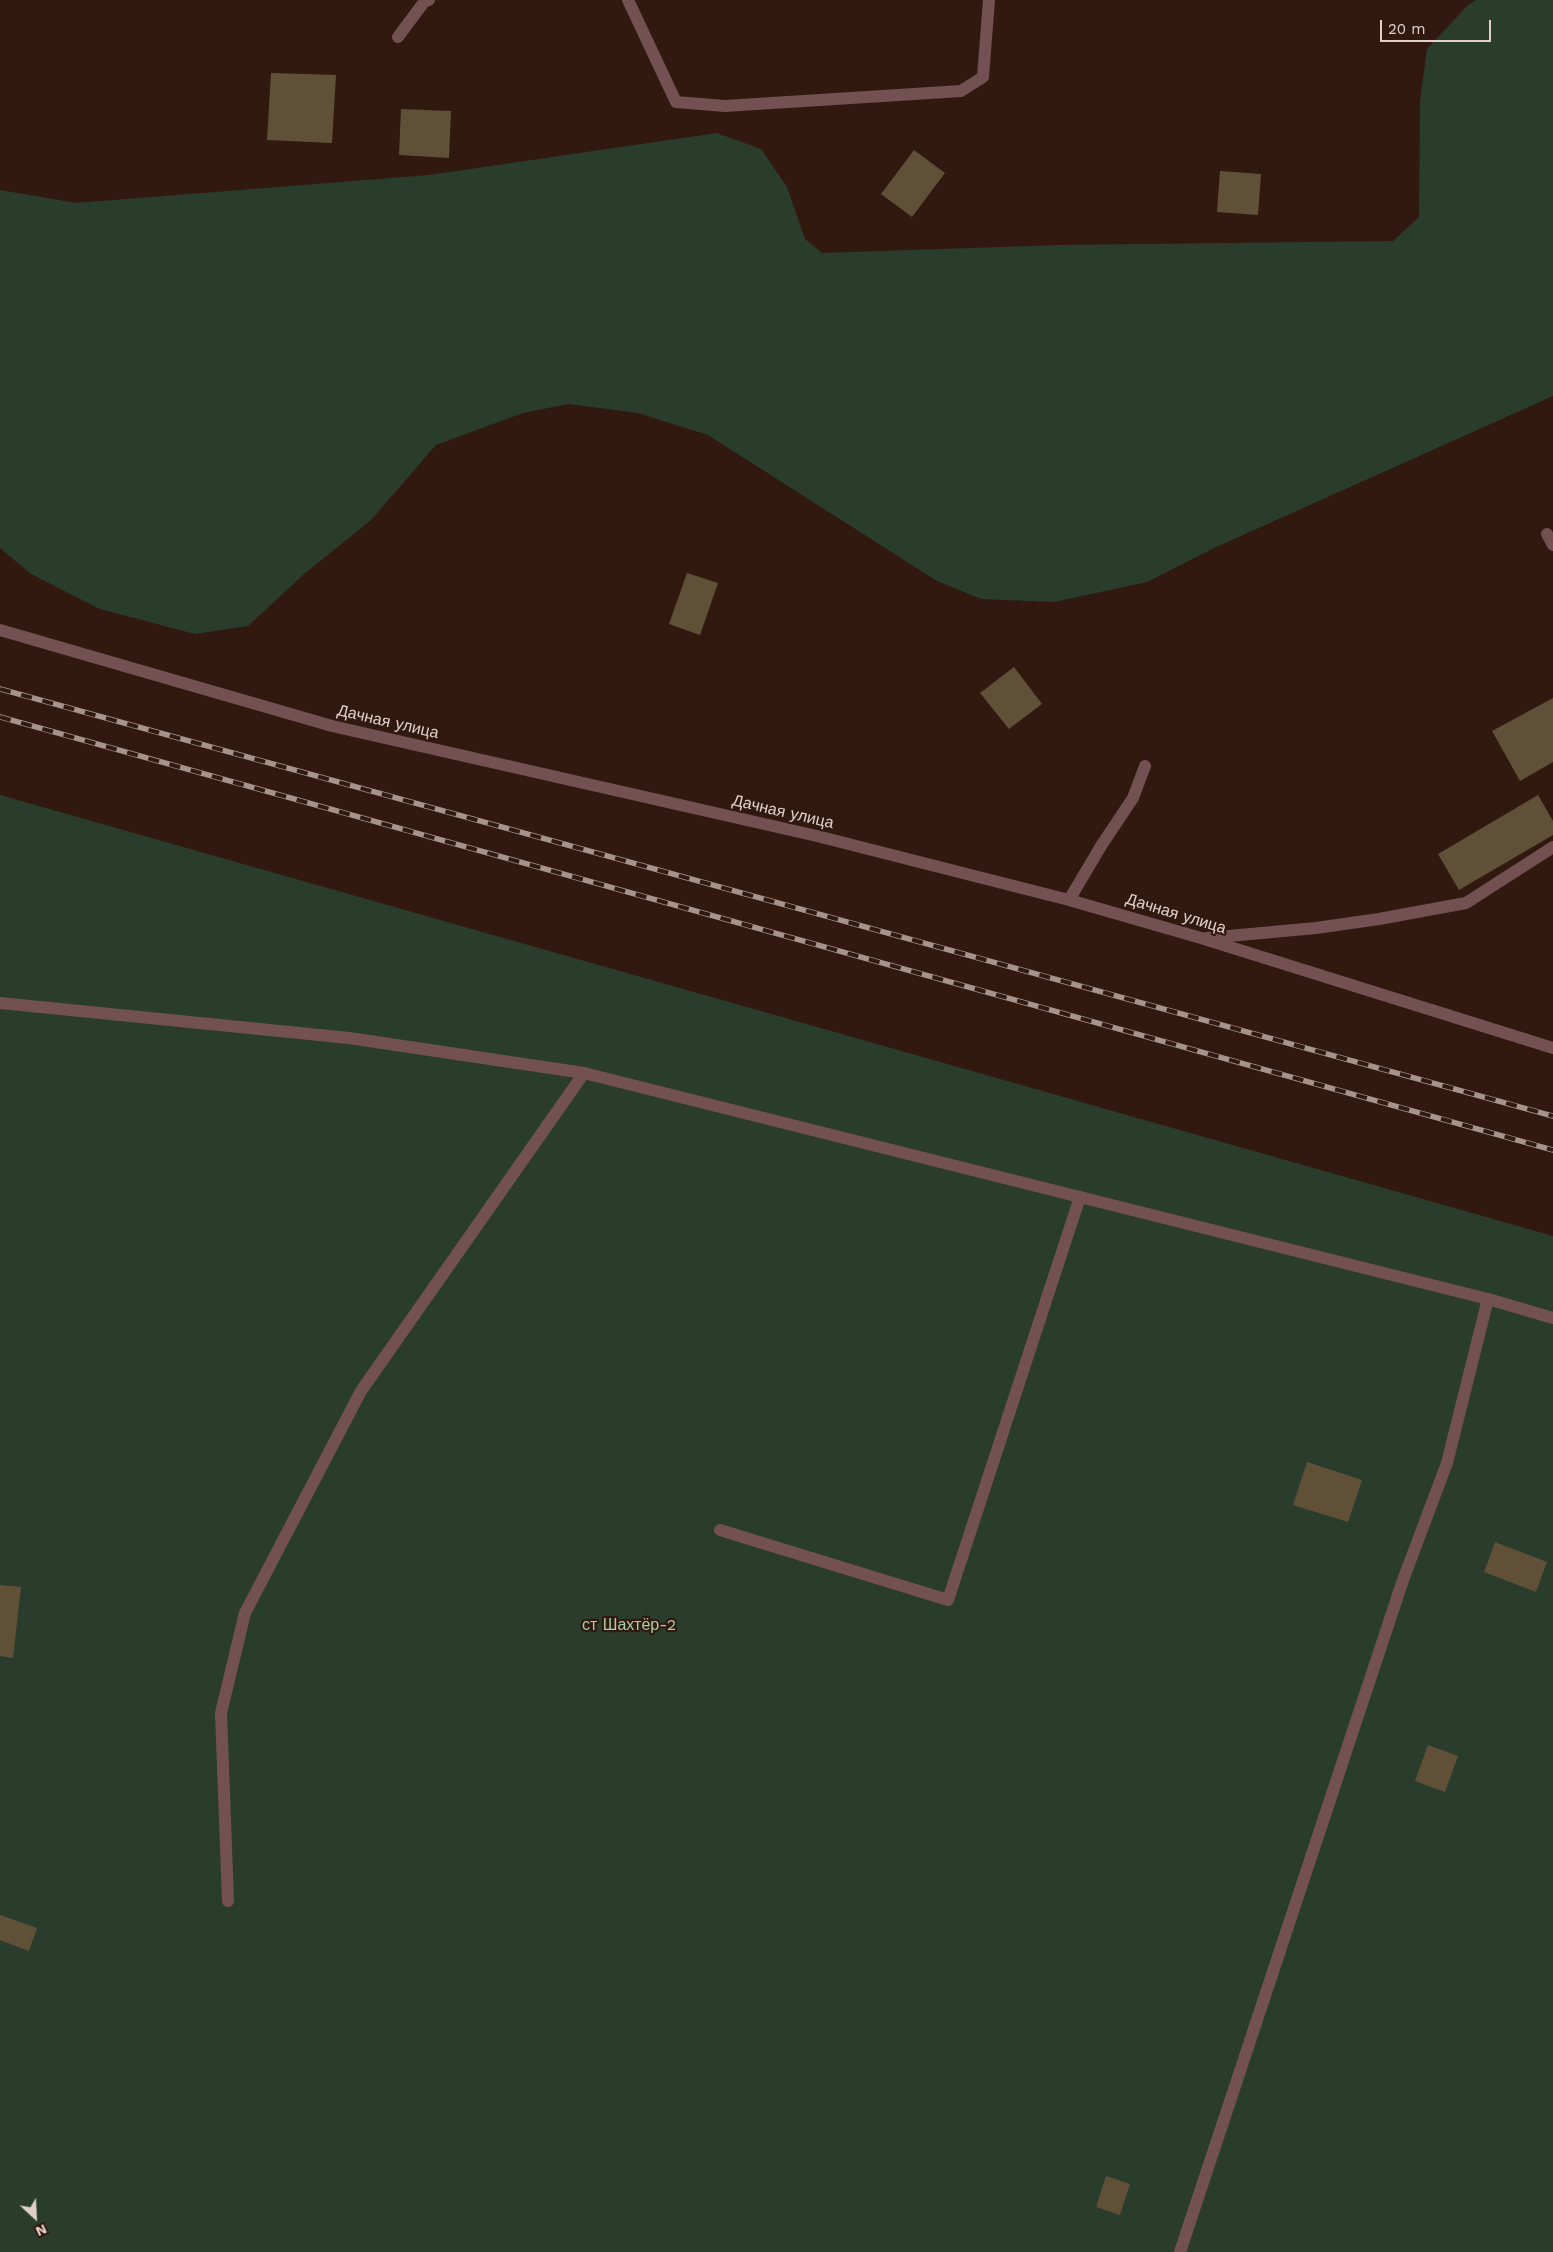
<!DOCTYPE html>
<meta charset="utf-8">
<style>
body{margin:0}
#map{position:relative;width:1553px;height:2252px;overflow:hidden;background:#311910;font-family:"Work Sans",sans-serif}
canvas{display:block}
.north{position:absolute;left:10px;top:2192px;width:50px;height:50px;-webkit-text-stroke:4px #311910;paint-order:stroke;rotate:155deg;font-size:14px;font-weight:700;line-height:20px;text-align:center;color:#e1d0ca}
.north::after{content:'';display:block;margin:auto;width:18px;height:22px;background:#e1d0ca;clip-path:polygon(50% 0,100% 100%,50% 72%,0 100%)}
.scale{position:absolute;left:1380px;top:20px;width:111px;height:22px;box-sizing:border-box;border:2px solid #e1d0ca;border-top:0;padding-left:6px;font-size:15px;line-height:18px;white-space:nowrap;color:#e1d0ca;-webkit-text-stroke:4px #311910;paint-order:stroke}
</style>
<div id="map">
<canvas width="1553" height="2252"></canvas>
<div class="north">N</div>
<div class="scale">20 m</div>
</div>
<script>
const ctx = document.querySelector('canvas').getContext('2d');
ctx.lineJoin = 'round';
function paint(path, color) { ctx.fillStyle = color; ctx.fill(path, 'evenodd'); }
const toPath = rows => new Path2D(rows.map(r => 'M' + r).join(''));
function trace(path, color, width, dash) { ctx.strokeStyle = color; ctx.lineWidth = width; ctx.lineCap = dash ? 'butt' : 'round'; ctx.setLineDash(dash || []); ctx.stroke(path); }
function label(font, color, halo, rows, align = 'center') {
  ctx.font = font + ' "Work Sans",sans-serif'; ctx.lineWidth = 4.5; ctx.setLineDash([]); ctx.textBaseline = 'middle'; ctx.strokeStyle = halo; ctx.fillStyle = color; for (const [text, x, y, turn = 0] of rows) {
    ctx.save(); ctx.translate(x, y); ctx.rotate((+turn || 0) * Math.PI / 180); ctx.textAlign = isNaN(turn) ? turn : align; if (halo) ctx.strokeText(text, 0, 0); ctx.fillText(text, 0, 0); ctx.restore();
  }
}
paint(toPath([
 [1476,0,1553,0,1553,396,1214,548,1147,582,1054,602,981,599,937,581,708,435,638,413,568,404,523,413,436,445,371,520,303,575,248,626,195,634,100,609,31,574,0,548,0,190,76,203,429,175,717,133,761,149,787,187,805,239,822,253,1060,245,1393,241,1419,217,1420,101,1427,49,1468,5],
 [0,795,1553,1236,1553,2252,0,2252]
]), '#2a3d2c');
paint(toPath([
 [271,73,336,75,332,143,267,140],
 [401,109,451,111,449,158,399,155],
 [914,150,945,173,912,217,881,194],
 [1220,171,1261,174,1258,215,1217,212],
 [687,573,718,583,700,635,669,624],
 [1014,667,1042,704,1009,729,980,693],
 [1553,698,1553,762,1520,781,1492,731],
 [1538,795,1553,821,1553,835,1459,890,1438,854],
 [1307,1462,1362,1480,1348,1522,1293,1505],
 [1495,1542,1547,1562,1536,1592,1484,1572],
 [0,1585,21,1587,13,1658,0,1656],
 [1428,1745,1458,1756,1445,1792,1415,1781],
 [0,1915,37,1928,29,1951,0,1940],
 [1106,2176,1130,2184,1120,2215,1096,2207]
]), '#615038');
trace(toPath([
 [628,0,676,102,725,106,961,91,983,77,989,0],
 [398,37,424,2,429,0],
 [1547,534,1553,545],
 [0,630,332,726,817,836,1069,900,1201,938,1553,1048],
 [1069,900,1101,846,1133,798,1145,766],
 [1207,938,1316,928,1379,919,1466,903,1553,847],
 [720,1530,948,1600,1080,1197],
 [228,1901,221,1713,245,1613,361,1391,584,1073],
 [1180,2252,1403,1580,1447,1463,1488,1299]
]), '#735153', 12);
trace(toPath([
 [0,1003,349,1038,584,1073,1488,1299,1553,1318]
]), '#735153', 12);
const rail = toPath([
 [0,689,1553,1116],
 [0,717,1553,1150]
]);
trace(rail, '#a6938c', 5.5);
trace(rail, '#311910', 4, [11]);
label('16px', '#e1d0ca', '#311910', [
 ["Дачная улица",388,722,13],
 ["Дачная улица",783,812,13],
 ["Дачная улица",1176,914,17]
]);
label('16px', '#a5d1a9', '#311910', [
 ["ст Шахтёр-2",629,1625]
]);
</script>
